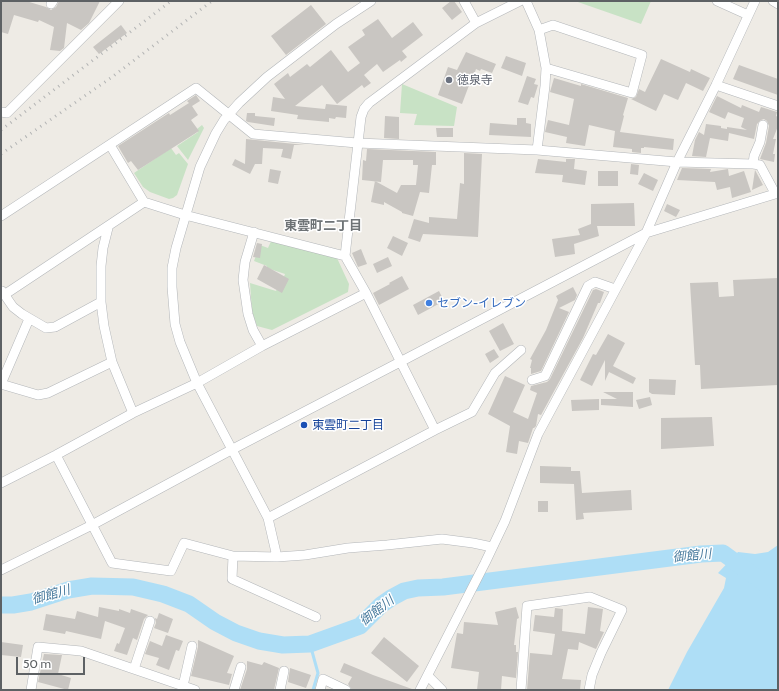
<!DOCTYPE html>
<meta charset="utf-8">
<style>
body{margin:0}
#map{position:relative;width:779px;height:691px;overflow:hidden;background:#eeebe5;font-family:Cabin,sans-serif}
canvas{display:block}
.frame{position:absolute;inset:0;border:2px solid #5d6164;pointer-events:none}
.scale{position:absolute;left:16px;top:657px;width:69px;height:18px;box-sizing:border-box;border:2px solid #5d6164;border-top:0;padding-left:5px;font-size:12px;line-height:14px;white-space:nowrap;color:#5d6164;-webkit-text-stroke:3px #fff;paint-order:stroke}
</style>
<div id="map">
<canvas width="779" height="691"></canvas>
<div class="frame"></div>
<div class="scale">50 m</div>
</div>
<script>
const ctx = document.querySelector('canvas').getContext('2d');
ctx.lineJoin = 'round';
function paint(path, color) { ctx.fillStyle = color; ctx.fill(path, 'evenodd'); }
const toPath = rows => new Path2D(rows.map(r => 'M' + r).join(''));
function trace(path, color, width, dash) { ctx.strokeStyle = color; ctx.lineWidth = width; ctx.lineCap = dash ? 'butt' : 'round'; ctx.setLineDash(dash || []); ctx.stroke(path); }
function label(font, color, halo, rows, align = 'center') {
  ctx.font = font + ' Cabin,"Noto Sans JP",sans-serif'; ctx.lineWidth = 3; ctx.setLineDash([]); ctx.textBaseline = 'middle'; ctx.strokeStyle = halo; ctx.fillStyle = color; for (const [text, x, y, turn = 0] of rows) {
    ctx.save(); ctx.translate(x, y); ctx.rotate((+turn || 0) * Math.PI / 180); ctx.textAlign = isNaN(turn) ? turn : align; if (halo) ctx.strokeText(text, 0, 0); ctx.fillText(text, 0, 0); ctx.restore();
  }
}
paint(toPath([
 [575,1,651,1,641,24],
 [402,84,457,107,454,126,414,125,417,114,400,113],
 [202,125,204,128,188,160,177,146,198,132,197,129],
 [171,148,176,155,179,153,188,164,177,195,173,198,169,199,150,192,143,187,134,173],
 [272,239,337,258,349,284,348,292,272,330,257,326,252,312,250,283,276,291,278,287,280,287,285,274,267,268,267,266,254,261,260,245,268,248]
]), '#c8e2c5');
paint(toPath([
 [778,545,778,690,668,690,687,652,724,588,726,578,718,573,738,552,755,554,768,552]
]), '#aedef6');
trace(toPath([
 [310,644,318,673,313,690]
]), '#aedef6', 3);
trace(toPath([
 [1,605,13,605,31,602,68,590,92,586,133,587,163,594,189,604,215,622,236,633,259,641,283,645,310,644,360,626,381,605,391,598,404,591,418,588,443,587,701,554,723,553,778,593]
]), '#aedef6', 17);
paint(toPath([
 [1,1,26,1,46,7,51,10,56,7,59,1,100,1,89,23,81,30,67,23,64,48,60,51,50,50,54,27,39,20,38,22,14,15,8,34,1,32],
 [451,1,454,1,462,12,452,20,442,8],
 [311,5,326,24,286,55,271,36],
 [378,19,392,38,413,22,423,35,402,51,407,57,401,62,400,60,383,72,377,64,364,75,371,83,364,88,362,85,337,104,322,85,295,106,325,109,326,104,347,106,346,118,336,117,335,119,329,118,329,122,297,119,298,115,271,111,273,97,285,99,274,84,288,73,290,77,307,64,310,67,331,50,348,72,360,63,348,47,365,35,362,30],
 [121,25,127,33,99,54,93,47],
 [466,52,496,64,492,73,481,69,480,71,476,69,475,72,474,72,462,104,438,95,448,67,457,70],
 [506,56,526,63,522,76,501,68],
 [661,59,690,72,691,69,710,78,703,91,686,83,678,100,664,94,656,111,631,99,636,97,639,89,645,92],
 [739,65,778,79,778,95,733,79],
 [527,76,536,79,534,84,538,85,534,98,531,97,528,105,518,102],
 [554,78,581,86,581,84,628,98,623,115,624,116,620,132,674,139,673,150,644,147,644,148,641,148,641,153,632,152,632,149,613,147,615,131,589,125,585,146,566,143,567,137,545,132,548,120,569,125,574,99,550,92],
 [196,95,200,101,192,106,198,115,191,120,199,131,138,170,131,161,128,163,118,146,169,113,170,115,189,103,187,101],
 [717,96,741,108,742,105,759,112,761,107,777,112,776,116,778,117,778,126,773,139,776,139,773,154,775,154,774,162,760,159,766,143,769,126,767,121,764,119,761,120,757,124,754,139,729,133,728,141,710,138,706,157,692,156,695,140,699,132,704,135,706,124,721,126,721,128,727,129,727,127,747,130,741,127,744,118,728,112,725,119,709,112],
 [247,113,255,113,255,116,275,118,274,126,248,122,246,121],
 [385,116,399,117,399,139,384,138],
 [517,118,526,118,526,123,531,124,531,137,489,135,490,123,517,125],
 [436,128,453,128,453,137,437,137],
 [246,139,305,145,294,145,291,159,281,157,283,149,263,148,262,164,255,164,250,174,232,165,235,159,245,164],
 [367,149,436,152,436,165,432,165,429,193,420,192,413,216,402,213,402,212,384,202,384,205,371,202,375,181,397,193,401,185,416,185,418,165,413,165,413,160,383,160,381,182,362,180,363,160,366,161],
 [464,153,482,154,478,237,423,234,420,242,408,238,414,219,429,223,429,217,457,219,460,183,464,184],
 [538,159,566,162,566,159,575,159,574,169,587,171,585,185,562,182,563,175,535,173],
 [631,164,639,165,638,175,630,174],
 [682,168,711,169,710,172,728,169,729,176,744,171,751,192,732,198,730,187,717,190,715,182,677,180],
 [270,169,281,171,278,184,268,182],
 [755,170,763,185,752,190],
 [598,171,618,171,618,186,598,186],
 [644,173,658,180,653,191,638,184],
 [634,203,635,226,597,226,599,236,574,244,575,254,555,257,552,239,580,235,578,229,591,224,591,204],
 [667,204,680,210,676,217,664,211],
 [393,236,408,243,402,256,387,248],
 [257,243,262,244,260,258,253,257],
 [361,249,367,264,358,267,352,253],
 [388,257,392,266,377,273,373,264],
 [264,265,289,279,282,293,257,279],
 [402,276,409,289,379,305,373,293,390,284,389,283],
 [778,278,778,385,701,389,700,365,695,365,690,283,718,282,719,297,734,296,733,280],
 [573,287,577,295,575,300,559,308,569,312,541,371,531,374,531,368,530,368,532,360,530,359,546,330,558,300,556,296],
 [596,289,604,292,600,303,598,303,583,338,541,415,538,414,536,426,534,428,533,428,528,443,519,441,517,454,506,452,510,426,488,414,505,376,525,385,513,412,528,419,537,393,530,390,531,386,547,382,550,379,593,290],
 [439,291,444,301,418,315,413,305],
 [503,323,514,344,500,351,489,331],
 [608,334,625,343,613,366,636,378,633,384,609,372,605,381,605,360,592,386,580,380,593,354,596,355],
 [494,349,499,357,490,363,485,354],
 [649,379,676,380,675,395,652,394,649,392],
 [603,392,633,392,633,407,601,405,601,399,617,399],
 [650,397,652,405,639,409,636,400],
 [599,399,599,410,572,411,571,400],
 [712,417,714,446,661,449,661,418],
 [540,466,571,467,571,471,580,471,582,493,631,490,632,510,583,513,584,519,576,520,574,484,540,483],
 [538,501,548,501,548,512,538,512],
 [99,607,119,611,119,609,130,613,131,609,148,615,144,619,137,640,133,638,127,655,114,651,117,643,119,644,125,628,105,621,101,639,66,631,65,634,43,630,46,614,75,619,77,611,98,617],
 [516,607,519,618,517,619,514,645,516,645,516,652,518,652,516,678,502,676,501,690,477,690,479,672,451,668,457,633,463,634,464,622,498,625,495,612],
 [588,607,603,609,600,631,604,632,596,649,579,642,578,650,568,649,562,679,581,680,580,690,527,690,530,653,552,655,555,634,533,631,535,615,554,617,555,608,563,609,562,631,585,634],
 [159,613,173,619,168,633,154,628,156,623,155,618,157,619],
 [166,635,183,641,179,651,176,650,169,670,156,665,159,658,145,654,150,641,162,646],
 [384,637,419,666,407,682,371,653],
 [198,640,234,656,227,673,232,674,229,685,191,676,198,647],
 [1,642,23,645,21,657,1,655],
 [44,654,62,655,58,674,71,678,68,690,38,682],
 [247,661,262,665,264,662,279,668,274,690,240,690,247,669],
 [344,663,373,675,412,689,412,690,352,690,348,684,352,677,340,672],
 [290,668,311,675,306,688,288,682]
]), '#c9c6c2');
const minor = toPath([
 [464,1,476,23],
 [526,1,539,30,546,68,545,86,537,150],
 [717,1,748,15],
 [773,1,778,4],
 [51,4,53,1],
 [539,30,553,25,642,55,632,93,546,68],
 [716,85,778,106],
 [1,112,7,113,119,1],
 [110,145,144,202],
 [753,164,754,156,760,142,763,125],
 [1,216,196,88,253,134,357,143,537,150,677,162,753,164,760,165,775,193],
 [108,228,103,248,101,266,101,302,104,326,112,362,133,413],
 [254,232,245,262,243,280,248,314,253,330,262,346],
 [2,291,13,307,22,314,46,328,55,327,101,302],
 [4,295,144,202,185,215,345,256],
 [532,380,545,376,588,286,595,282,615,289],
 [1,384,38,395,48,393,112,362],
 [1,384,29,319],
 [435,430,472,412,495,373,521,350],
 [56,455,112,563,171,571,184,543,233,556,277,557,305,555,348,548,387,545,442,539,473,543,492,547],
 [1,483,56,455,133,413,197,383,262,346,366,293],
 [268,518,435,430,366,293,345,256,361,117,364,109,369,103,476,23,520,1],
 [233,556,232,579,316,617],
 [277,557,268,518,197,383,180,342,175,324,172,287,172,268,176,248,200,167,216,133,224,120,239,103,267,77,336,24,371,1],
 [1,570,92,525,231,450,400,362,646,233,778,193],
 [134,669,150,621],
 [428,676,442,690],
 [183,686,192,646],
 [31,690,38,647,81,651,195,690],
 [234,690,241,667],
 [280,690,284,671],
 [320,690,323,679,346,690],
 [420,690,485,563,505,521,538,434,646,233,677,162,716,85,755,1],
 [521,690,527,606,590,597,622,610,601,653,592,675,589,690]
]);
trace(minor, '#b3b6b9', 10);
trace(minor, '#fff', 9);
trace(toPath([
 [1,130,171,1],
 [1,154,112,77,212,1]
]), '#b3b4b4', 3, [1, 5]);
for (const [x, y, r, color] of [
 [449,80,4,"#6b7280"],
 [429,303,4,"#3f7fe0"],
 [304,425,4,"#1a4fb4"]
]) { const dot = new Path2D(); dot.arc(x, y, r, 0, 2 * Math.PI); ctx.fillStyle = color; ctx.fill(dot); trace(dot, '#fff', 1.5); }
label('12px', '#5b616d', '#fff', [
 ["徳泉寺",457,80]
], 'left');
label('12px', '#366cbe', '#fff', [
 ["セブン-イレブン",437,303]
], 'left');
label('12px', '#164399', '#fff', [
 ["東雲町二丁目",312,425]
], 'left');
label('bold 13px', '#6e7376', '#fff', [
 ["東雲町二丁目",323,226]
]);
label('italic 13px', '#497b9e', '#fff', [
 ["御館川",692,556,-6],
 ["御館川",51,595,-16],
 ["御館川",377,611,-38]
]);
</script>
